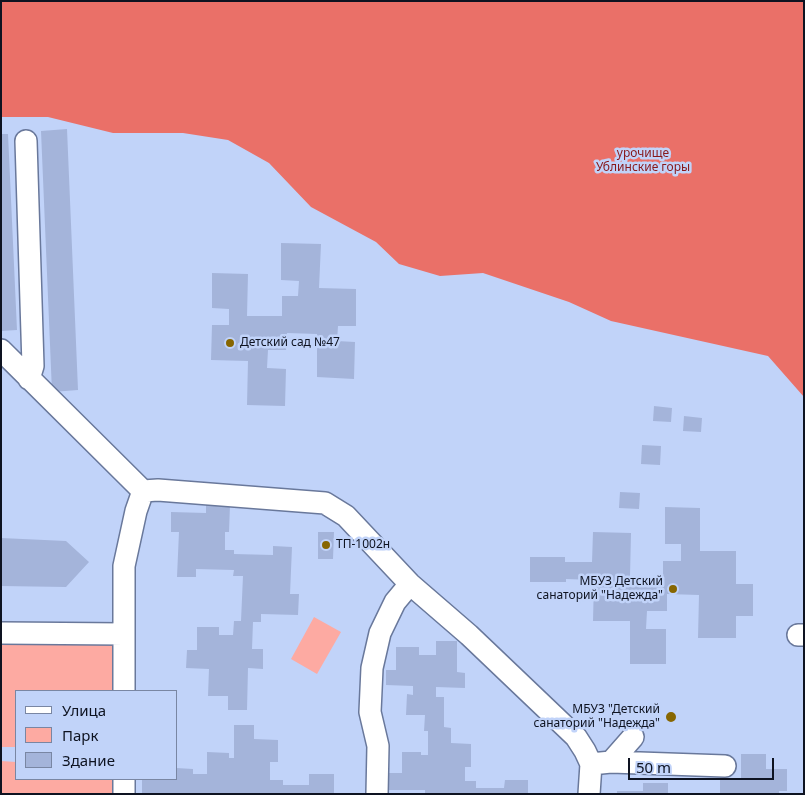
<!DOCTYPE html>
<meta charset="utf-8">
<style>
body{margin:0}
#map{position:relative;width:805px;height:795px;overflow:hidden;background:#c1d3f9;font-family:"Noto Sans",sans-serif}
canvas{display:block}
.frame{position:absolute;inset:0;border:2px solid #0e1321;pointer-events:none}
.legend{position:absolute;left:15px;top:690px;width:162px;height:90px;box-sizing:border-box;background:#c1d3f9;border:1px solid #7986a3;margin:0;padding:6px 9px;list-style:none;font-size:15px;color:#0e1321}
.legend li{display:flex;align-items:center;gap:10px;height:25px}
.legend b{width:25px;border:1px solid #7986a3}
.scale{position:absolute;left:628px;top:758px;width:146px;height:22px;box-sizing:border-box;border:2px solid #0e1321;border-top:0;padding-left:6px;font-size:15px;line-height:18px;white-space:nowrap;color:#0e1321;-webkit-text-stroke:4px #c1d3f9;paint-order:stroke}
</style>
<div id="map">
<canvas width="805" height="795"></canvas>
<div class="frame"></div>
<ul class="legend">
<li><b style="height:6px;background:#fff"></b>Улица</li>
<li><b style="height:14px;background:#fdaaa2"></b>Парк</li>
<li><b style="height:14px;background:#a4b4da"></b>Здание</li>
</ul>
<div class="scale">50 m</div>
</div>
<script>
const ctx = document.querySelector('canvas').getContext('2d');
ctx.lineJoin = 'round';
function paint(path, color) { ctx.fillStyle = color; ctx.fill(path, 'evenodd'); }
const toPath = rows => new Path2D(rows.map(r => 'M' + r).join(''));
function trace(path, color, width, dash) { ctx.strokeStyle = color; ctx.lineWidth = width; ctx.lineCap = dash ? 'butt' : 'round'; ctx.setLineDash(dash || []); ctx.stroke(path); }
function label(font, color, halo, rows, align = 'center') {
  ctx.font = font + ' "Noto Sans",sans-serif'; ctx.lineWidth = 5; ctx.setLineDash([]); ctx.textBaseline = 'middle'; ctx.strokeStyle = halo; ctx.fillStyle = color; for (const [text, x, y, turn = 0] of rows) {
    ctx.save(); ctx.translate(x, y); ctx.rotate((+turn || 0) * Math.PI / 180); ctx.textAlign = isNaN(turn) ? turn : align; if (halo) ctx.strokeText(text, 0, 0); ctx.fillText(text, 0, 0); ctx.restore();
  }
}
paint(toPath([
 [314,617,341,632,317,674,291,659],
 [1,639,108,639,118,651,117,691,16,691,16,747,1,747],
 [1,761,16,762,16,779,115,779,115,794,1,794]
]), '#fdaaa2');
paint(toPath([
 [1,1,804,1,804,397,768,356,611,321,569,302,483,273,440,276,399,264,376,242,311,207,269,163,228,140,183,133,113,133,48,117,1,117]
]), '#ea7068');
paint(toPath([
 [67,129,78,390,52,392,41,131],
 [1,134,8,134,17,330,1,331],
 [281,243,321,244,319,288,356,289,356,326,338,326,337,341,355,342,354,379,317,377,317,334,287,333,286,350,268,350,267,368,286,369,285,406,247,405,248,361,211,360,212,325,229,325,229,309,212,308,212,273,248,274,247,316,282,316,282,296,298,296,299,281,281,280],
 [654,406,672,408,671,422,653,421],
 [684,416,702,418,701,432,683,431],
 [642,445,661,446,660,465,641,464],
 [620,492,640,493,639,509,619,508],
 [206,504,230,505,229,532,225,532,225,550,234,550,234,554,273,555,273,546,292,547,290,594,299,594,298,615,261,614,261,622,253,622,252,649,263,649,263,669,248,668,247,710,228,710,228,696,208,696,209,669,186,668,187,650,197,650,197,627,219,627,219,635,233,635,234,621,241,621,243,576,233,576,234,570,196,569,196,577,177,577,179,532,171,532,171,512,206,513],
 [665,507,700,508,700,551,736,551,736,584,753,584,753,616,736,616,736,638,698,638,699,595,667,594,667,611,647,611,646,629,666,629,666,664,630,664,630,621,593,621,594,580,566,579,566,582,530,582,530,557,565,557,565,562,592,562,593,532,631,533,630,576,663,576,663,561,681,561,681,544,665,544],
 [318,532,334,532,333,559,318,559],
 [1,538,66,541,89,562,66,587,1,586],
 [436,641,457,641,457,672,465,673,465,688,436,687,436,697,444,697,444,727,451,728,451,743,471,744,471,767,465,767,465,781,476,781,476,788,504,788,505,780,528,780,528,794,425,794,425,790,389,790,389,773,402,773,402,752,421,752,421,755,428,755,428,731,424,731,425,715,406,715,407,694,413,695,413,686,386,685,386,670,396,670,396,647,419,647,419,655,436,655],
 [234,725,254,725,254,739,278,740,278,762,270,762,270,780,283,780,283,785,309,785,309,774,334,774,334,794,142,794,142,779,176,779,176,768,193,769,193,774,207,774,207,752,229,753,229,758,234,758],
 [741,754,766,754,766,769,787,769,787,791,779,791,779,794,720,794,720,780,741,780],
 [643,783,668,783,668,794,617,794,617,791,643,791]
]), '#a4b4da');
const minor = toPath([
 [26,141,33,366,29,379],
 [1,350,143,491,158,490,325,503,346,516,410,584,469,635,576,737,585,751,591,764,589,794],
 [1,633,124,634],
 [798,635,804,635],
 [124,691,124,566,136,511,143,491],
 [611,762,633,737],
 [591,764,611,762,725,766],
 [124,794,124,779],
 [377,794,378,746,370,712,372,668,380,633,395,602,410,584]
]);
trace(minor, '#69789b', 24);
trace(minor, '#fff', 21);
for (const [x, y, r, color] of [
 [230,343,5,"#876601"],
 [326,545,5,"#876601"],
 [673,589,5,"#876601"],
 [671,717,6,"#876601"]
]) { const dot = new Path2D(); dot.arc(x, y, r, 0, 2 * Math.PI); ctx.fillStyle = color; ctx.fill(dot); trace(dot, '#c1d3f9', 2); }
label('12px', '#87181a', '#c1d3f9', [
 ["урочище",643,154],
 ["Ублинские горы",643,168]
]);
label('12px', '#0e1321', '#c1d3f9', [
 ["Детский сад №47",240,343],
 ["ТП-1002н",336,545],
 ["МБУЗ Детский",663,582,"right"],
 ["санаторий \"Надежда\"",663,596,"right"],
 ["МБУЗ \"Детский",660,710,"right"],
 ["санаторий \"Надежда\"",660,724,"right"]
], 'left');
</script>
